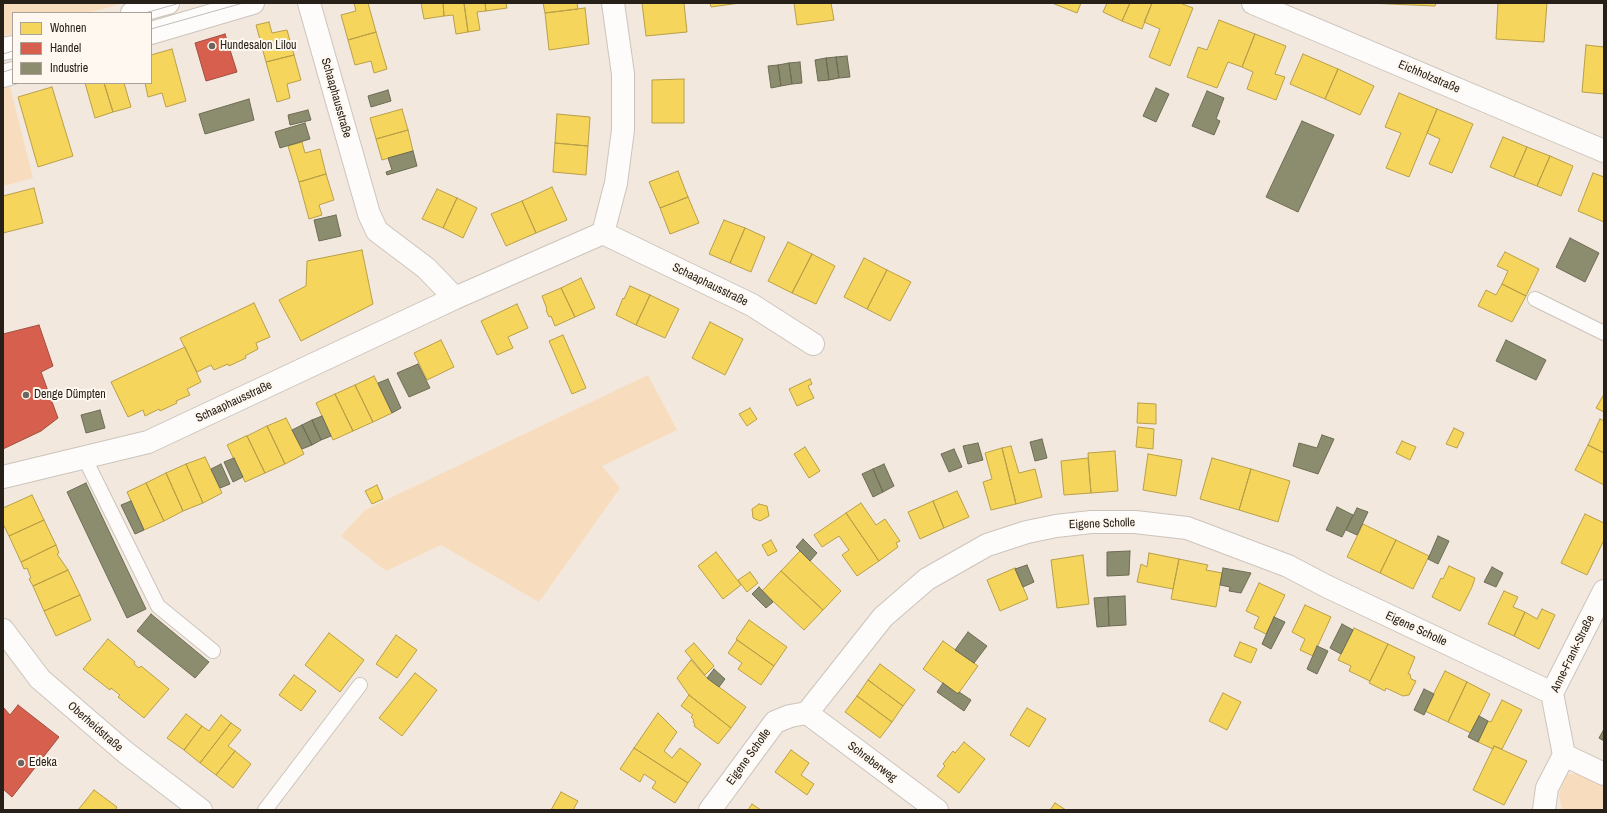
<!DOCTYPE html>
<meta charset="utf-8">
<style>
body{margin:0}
#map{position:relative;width:1607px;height:813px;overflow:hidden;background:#f2e8de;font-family:"Archivo Narrow",sans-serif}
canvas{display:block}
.frame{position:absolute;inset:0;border:4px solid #262019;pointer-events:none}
.legend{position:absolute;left:12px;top:12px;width:140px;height:72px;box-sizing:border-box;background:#fff8f0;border:1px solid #a8a29a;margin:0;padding:5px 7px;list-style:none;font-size:12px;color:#262019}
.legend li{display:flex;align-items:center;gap:8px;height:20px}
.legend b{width:20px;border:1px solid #a8a29a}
</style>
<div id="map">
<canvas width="1607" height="813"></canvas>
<div class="frame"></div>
<ul class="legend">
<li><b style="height:11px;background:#f6d55c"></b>Wohnen</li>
<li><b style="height:11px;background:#d6604d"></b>Handel</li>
<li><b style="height:11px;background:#8c8c6e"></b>Industrie</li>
</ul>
</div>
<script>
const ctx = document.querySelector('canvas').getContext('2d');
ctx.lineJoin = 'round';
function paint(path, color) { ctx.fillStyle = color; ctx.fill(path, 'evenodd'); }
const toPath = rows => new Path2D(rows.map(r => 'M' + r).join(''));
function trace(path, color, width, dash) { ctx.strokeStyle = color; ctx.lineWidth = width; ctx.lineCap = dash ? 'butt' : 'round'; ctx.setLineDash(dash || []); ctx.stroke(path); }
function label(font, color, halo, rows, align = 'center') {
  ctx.font = font + ' "Archivo Narrow",sans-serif'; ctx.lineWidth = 4; ctx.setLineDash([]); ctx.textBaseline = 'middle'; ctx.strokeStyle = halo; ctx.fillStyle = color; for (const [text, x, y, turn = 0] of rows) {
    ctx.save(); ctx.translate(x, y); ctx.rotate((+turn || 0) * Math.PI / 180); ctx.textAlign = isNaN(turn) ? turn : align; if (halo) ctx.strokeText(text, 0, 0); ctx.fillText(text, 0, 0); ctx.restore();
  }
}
paint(toPath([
 [3,3,124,3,88,13,13,13,13,34,3,36],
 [7,75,33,178,3,186,3,76],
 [648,375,677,430,602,466,620,488,539,602,441,545,386,571,341,536,365,510],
 [1566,774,1581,774,1604,785,1604,810,1562,810,1559,795]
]), '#f8dcbe');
const homes = toPath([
 [354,3,368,3,376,32,348,40,341,15,356,11,354,3],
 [421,3,443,3,444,16,424,19,421,3],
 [443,3,464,3,468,32,456,34,453,15,444,16,443,3],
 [464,3,485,3,486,11,477,12,480,30,468,32,464,3],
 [485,3,506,3,507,8,486,11,485,3],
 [543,3,577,3,578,9,545,13,543,3],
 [642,3,684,3,687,32,646,36,642,3],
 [710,3,740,3,711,7,710,3],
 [794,3,831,3,834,20,797,25,794,3],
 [1052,3,1081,3,1077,13,1052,3],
 [1107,3,1130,3,1122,21,1103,12,1107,3],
 [1130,3,1152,3,1142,29,1122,21,1130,3],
 [1152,3,1180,3,1193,8,1170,66,1149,57,1160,29,1144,22,1152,3],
 [1367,3,1436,3,1435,6,1367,3],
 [1498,3,1547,3,1544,42,1496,39,1498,3],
 [585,8,589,44,549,50,545,13,585,8],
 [1219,20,1255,34,1242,67,1228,62,1217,88,1187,77,1198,47,1207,50,1219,20],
 [269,22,272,33,287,30,294,55,266,62,256,25,269,22],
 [376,32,387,69,374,73,371,61,355,65,348,40,376,32],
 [1255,34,1286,46,1275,74,1285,77,1276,100,1247,89,1253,72,1242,67,1255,34],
 [1586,45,1604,47,1604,94,1582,92,1586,45],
 [172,49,186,101,166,107,162,93,148,97,145,83,151,83,151,55,172,49],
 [1303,54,1338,69,1325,99,1290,84,1303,54],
 [294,55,301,80,287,84,290,98,277,102,266,62,294,55],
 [1338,69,1374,86,1360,115,1325,99,1338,69],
 [684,79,684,123,652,123,652,80,684,79],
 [85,83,104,83,113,112,95,118,85,83],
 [104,83,124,83,131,107,113,112,104,83],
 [52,87,73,156,38,167,18,97,52,87],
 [1399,93,1437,109,1409,177,1386,168,1401,133,1385,127,1399,93],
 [402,109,408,130,376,139,370,118,402,109],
 [1437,109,1473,124,1452,173,1429,164,1440,139,1427,133,1437,109],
 [557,114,590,117,588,146,555,143,557,114],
 [408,130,413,151,382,160,376,139,408,130],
 [1503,137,1527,147,1514,177,1490,167,1503,137],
 [302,142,305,153,320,149,326,174,299,182,288,146,302,142],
 [555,143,588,146,586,175,553,172,555,143],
 [1527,147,1550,156,1537,186,1514,177,1527,147],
 [1550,156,1573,166,1561,196,1537,186,1550,156],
 [678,171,688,197,660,208,649,182,678,171],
 [1593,173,1604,177,1604,222,1578,211,1593,173],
 [326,174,334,200,319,205,322,215,309,219,299,182,326,174],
 [552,187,567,220,536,233,522,201,552,187],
 [34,188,43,223,3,233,3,196,34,188],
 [437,189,457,198,443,228,422,219,437,189],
 [688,197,699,223,670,234,660,208,688,197],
 [457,198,477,208,463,238,443,228,457,198],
 [522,201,536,233,506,246,491,214,522,201],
 [724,220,745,228,730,263,709,254,724,220],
 [745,228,765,237,751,272,730,263,745,228],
 [788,242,812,254,792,293,768,281,788,242],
 [362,250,373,304,301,341,279,300,306,286,307,261,362,250],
 [1505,252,1539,269,1526,296,1502,284,1508,271,1497,266,1505,252],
 [812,254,835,266,816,304,792,293,812,254],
 [864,258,887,270,867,309,844,297,864,258],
 [887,270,911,282,890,321,867,309,887,270],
 [581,278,595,308,575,317,561,288,581,278],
 [1502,284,1526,296,1512,322,1478,306,1486,290,1496,295,1502,284],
 [630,286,650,295,636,325,616,315,623,298,624,299,630,286],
 [561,288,575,317,555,326,551,316,549,317,546,310,547,309,542,296,561,288],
 [650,295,679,309,665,338,636,325,650,295],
 [254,303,270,337,256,343,258,349,245,356,246,358,229,366,228,364,214,370,211,365,197,372,180,338,254,303],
 [517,304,528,328,508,337,513,348,497,355,481,321,517,304],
 [710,322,743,339,725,375,692,358,710,322],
 [563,335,586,388,572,394,549,341,563,335],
 [441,340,454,367,427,380,414,353,441,340],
 [185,347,201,382,187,389,190,395,176,401,177,403,160,411,159,409,145,416,143,410,128,417,111,382,185,347],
 [374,376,392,413,373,422,355,385,374,376],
 [810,379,812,384,808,386,814,398,797,406,789,389,810,379],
 [355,385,373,422,353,431,335,394,355,385],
 [335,394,353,431,333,440,316,403,335,394],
 [1604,394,1604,412,1596,408,1604,394],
 [1138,403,1156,404,1156,424,1137,423,1138,403],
 [750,408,757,419,747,426,739,414,750,408],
 [286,418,304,454,285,464,267,426,286,418],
 [1600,419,1604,421,1604,453,1588,445,1600,419],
 [267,426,285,464,265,473,247,436,267,426],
 [1138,427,1154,429,1153,449,1136,447,1138,427],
 [1454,428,1464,433,1457,448,1446,444,1454,428],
 [246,436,247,436,265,473,245,482,227,445,246,436],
 [1402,441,1416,447,1410,460,1396,453,1402,441],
 [1588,445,1604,453,1604,485,1575,470,1588,445],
 [1011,446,1019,473,1035,469,1042,497,1016,504,1002,448,1011,446],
 [805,447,820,471,809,478,794,454,805,447],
 [1002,448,1016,504,991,510,983,482,992,479,985,453,1002,448],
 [1115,451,1118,491,1091,493,1088,453,1115,451],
 [1148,454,1182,460,1176,496,1143,490,1148,454],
 [205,457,222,493,203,503,186,464,205,457],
 [1088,458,1091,493,1064,495,1061,461,1088,458],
 [1212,458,1251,469,1239,510,1200,499,1212,458],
 [186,464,203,503,183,511,166,473,186,464],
 [1251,469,1290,481,1278,522,1239,510,1251,469],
 [166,473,183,511,164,521,146,483,166,473],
 [146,483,164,521,144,530,127,492,146,483],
 [377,485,383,499,372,504,365,491,377,485],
 [957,491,969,517,944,528,933,501,957,491],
 [32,495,44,520,9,536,3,524,3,508,32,495],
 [933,501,944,528,920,539,908,512,933,501],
 [861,503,876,525,885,519,900,541,896,543,898,547,879,561,846,513,861,503],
 [759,504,767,506,769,516,760,521,753,518,752,509,759,504],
 [846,513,879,561,857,576,842,555,849,550,839,536,822,547,814,535,846,513],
 [1585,514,1604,523,1604,540,1587,575,1561,563,1585,514],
 [44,520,56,545,21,562,9,536,44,520],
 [1363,524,1396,540,1380,573,1347,557,1363,524],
 [771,540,777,551,768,556,762,545,771,540],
 [1396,540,1429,556,1413,589,1380,573,1396,540],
 [56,545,59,553,57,554,68,570,33,586,29,579,31,578,27,568,24,569,21,562,56,545],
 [800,551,841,591,823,610,781,571,800,551],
 [716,552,741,585,723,599,698,566,716,552],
 [1149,553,1179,559,1173,589,1137,582,1141,564,1147,567,1149,553],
 [1083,555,1089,604,1057,608,1051,560,1083,555],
 [1179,559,1208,565,1206,570,1222,573,1216,607,1171,599,1179,559],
 [1449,566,1475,578,1472,587,1460,611,1432,597,1441,578,1443,579,1449,566],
 [1015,568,1028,599,1000,611,987,580,1015,568],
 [68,570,80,595,44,611,33,586,68,570],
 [781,571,823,610,804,630,762,591,781,571],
 [750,572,758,583,747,592,738,580,750,572],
 [1259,583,1285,595,1266,634,1254,628,1259,617,1246,611,1259,583],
 [1504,591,1518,597,1513,607,1525,612,1514,636,1488,624,1504,591],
 [80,595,91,620,56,636,44,611,80,595],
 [1305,605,1331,617,1313,656,1300,650,1305,639,1292,632,1305,605],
 [1542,609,1555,615,1539,649,1514,636,1525,612,1537,619,1542,609],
 [749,620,787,647,774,666,736,639,749,620],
 [1354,628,1388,644,1370,681,1349,671,1351,666,1338,660,1354,628],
 [329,633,364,660,340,692,305,665,329,633],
 [396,635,417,650,397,678,376,664,396,635],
 [108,639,135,662,134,664,139,668,141,666,169,689,144,718,118,697,120,695,111,688,110,690,83,669,108,639],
 [737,640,774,666,761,685,738,669,742,663,728,653,737,640],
 [943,641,978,666,958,694,923,669,943,641],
 [1240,642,1257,649,1251,663,1234,656,1240,642],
 [694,643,714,666,705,675,685,651,694,643],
 [1388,644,1415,657,1408,674,1410,674,1411,679,1416,681,1409,695,1403,696,1386,688,1385,691,1369,683,1388,644],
 [691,660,707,678,746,707,731,728,689,695,677,678,691,660],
 [880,664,915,690,903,706,868,680,880,664],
 [1445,671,1467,682,1448,722,1425,711,1445,671],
 [415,673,437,690,402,736,379,718,415,673],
 [294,675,316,691,301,711,279,695,294,675],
 [868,680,903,706,892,722,857,696,868,680],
 [1467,682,1490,694,1471,733,1448,722,1467,682],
 [1223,693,1241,702,1227,730,1209,721,1223,693],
 [689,695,731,728,718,744,694,726,695,724,693,722,694,720,691,717,693,715,681,706,689,695],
 [857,696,892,722,880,738,845,712,857,696],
 [1502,700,1522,710,1502,749,1494,746,1493,749,1478,742,1488,721,1491,722,1502,700],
 [1027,708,1046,719,1029,747,1010,735,1027,708],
 [658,713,677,732,664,751,672,758,680,748,701,764,688,783,634,748,658,713],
 [186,714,202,726,184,750,167,738,186,714],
 [221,715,231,723,200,763,184,750,202,726,209,731,221,715],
 [231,723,241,730,228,746,235,751,216,775,200,763,231,723],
 [964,742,985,759,959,793,937,776,945,766,943,764,953,751,955,753,964,742],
 [1494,746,1527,761,1504,805,1473,790,1494,746],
 [634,748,688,783,675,803,652,788,656,782,644,774,640,782,620,769,634,748],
 [791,750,809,763,801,775,814,784,807,795,775,772,791,750],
 [235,751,251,764,233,788,216,775,235,751],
 [94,790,117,807,115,810,78,810,94,790],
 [561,792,578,801,573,810,551,810,561,792],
 [1055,803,1066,810,1050,810,1055,803],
 [752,804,761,810,748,810,752,804]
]);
paint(homes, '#f6d55c');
trace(homes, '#b89f48', 1);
const shops = toPath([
 [225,34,237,72,206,81,195,43,225,34],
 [39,325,53,366,41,372,58,418,41,431,3,449,3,334,39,325],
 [18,705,59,737,12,797,3,789,3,707,10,715,18,705]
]);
paint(shops, '#d6604d');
trace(shops, '#a14d3d', 1);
const industry = toPath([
 [847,56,850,77,839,78,836,57,847,56],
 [836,57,839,78,829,80,826,58,836,57],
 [826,58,829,80,818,81,815,60,826,58],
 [800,62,802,83,792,84,789,63,800,62],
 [789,63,792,84,781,86,778,65,789,63],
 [778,65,781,86,771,88,768,66,778,65],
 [1156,88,1169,94,1156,122,1143,116,1156,88],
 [388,90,391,101,371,107,368,96,388,90],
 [1207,91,1224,98,1216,119,1220,121,1214,135,1192,126,1207,91],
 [249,99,254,120,205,134,199,114,249,99],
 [308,110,311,120,290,125,288,115,308,110],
 [1302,121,1334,135,1298,212,1266,197,1302,121],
 [305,123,310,139,280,148,275,132,305,123],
 [413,151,417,166,387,175,386,172,392,170,388,158,413,151],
 [336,215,341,236,319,241,314,220,336,215],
 [1570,238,1599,253,1585,282,1556,267,1570,238],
 [1506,340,1546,360,1536,380,1496,361,1506,340],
 [418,364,430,388,409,397,397,373,418,364],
 [388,379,401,408,392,413,378,383,388,379],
 [100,410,105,428,86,433,81,415,100,410],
 [322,416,331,436,321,440,312,420,322,416],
 [312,420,321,440,312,445,302,425,312,420],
 [302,425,312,445,302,449,292,430,302,425],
 [1322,435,1334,439,1318,474,1293,466,1299,443,1317,448,1322,435],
 [1042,439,1047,458,1035,461,1030,442,1042,439],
 [978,443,983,460,968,464,963,446,978,443],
 [954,449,962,467,949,472,941,454,954,449],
 [234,458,243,477,233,482,224,462,234,458],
 [221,464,230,484,220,488,211,469,221,464],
 [884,464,894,486,883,492,873,469,884,464],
 [873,469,883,492,873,497,862,474,873,469],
 [86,483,146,609,127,618,67,492,86,483],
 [131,501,144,530,135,534,121,505,131,501],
 [1337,507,1353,515,1342,537,1326,530,1337,507],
 [1357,508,1368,512,1357,535,1346,530,1357,508],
 [1438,536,1449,541,1438,564,1428,559,1438,536],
 [803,539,817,553,810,561,796,547,803,539],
 [1130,551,1129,575,1107,576,1107,552,1130,551],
 [1027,565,1034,582,1023,587,1015,569,1027,565],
 [1492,567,1503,573,1496,587,1484,582,1492,567],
 [1223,568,1251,573,1241,593,1229,591,1230,587,1220,585,1223,568],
 [759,587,773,602,766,608,752,594,759,587],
 [1125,596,1126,625,1109,626,1108,597,1125,596],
 [1108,597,1109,626,1097,627,1094,598,1108,597],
 [151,614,209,662,195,678,137,631,151,614],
 [1274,617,1285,622,1271,649,1262,644,1274,617],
 [1342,624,1353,630,1341,654,1330,648,1342,624],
 [968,632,987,646,974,663,955,650,968,632],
 [1317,646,1328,651,1317,674,1307,669,1317,646],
 [714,669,725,679,719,687,707,678,714,669],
 [943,683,958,694,959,692,971,700,964,711,937,692,943,683],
 [1424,689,1434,694,1424,715,1414,710,1424,689],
 [1479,716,1488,721,1478,742,1468,737,1479,716],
 [1604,729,1604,741,1599,738,1604,729]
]);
paint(industry, '#8c8c6e');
trace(industry, '#6d6c54', 1);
const lane = toPath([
 [1535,299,1604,333],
 [84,457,158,606,213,651],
 [265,810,360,685]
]);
const street = toPath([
 [309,3,369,214,377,231,426,268,455,298],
 [1253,3,1604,151],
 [603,233,616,183,623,130,623,74,613,3],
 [3,477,148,442,455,298,603,233,752,305,813,344],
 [807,713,937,810],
 [1564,755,1604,774],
 [710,810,775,722,790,716,807,713,883,617,927,579,987,545,1027,532,1056,526,1091,522,1135,522,1187,528,1288,566,1326,586,1552,693],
 [1544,810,1547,788,1564,755,1552,693,1604,591]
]);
const secondary = toPath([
 [132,13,168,3],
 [151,33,253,3],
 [3,49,13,47],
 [3,76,13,73],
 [3,630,40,679,125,752,201,810]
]);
trace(lane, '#ccc4bc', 16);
trace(street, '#ccc4bc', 24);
trace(secondary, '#ccc4bc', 24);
trace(lane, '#fdfcfa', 14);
trace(street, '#fdfcfa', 22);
trace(secondary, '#fdfcfa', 22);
trace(toPath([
 [145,13,180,3],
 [151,29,243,3],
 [3,54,13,51],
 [3,72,13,69]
]), '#bfbdb9', 1);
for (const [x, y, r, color] of [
 [212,46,4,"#6d665e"],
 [26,395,4,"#6d665e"],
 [21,763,4,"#6d665e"]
]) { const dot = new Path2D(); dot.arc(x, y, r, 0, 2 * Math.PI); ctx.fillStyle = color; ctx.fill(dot); trace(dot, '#fff8f0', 1.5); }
label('12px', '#262019', '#fff8f0', [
 ["Hundesalon Lilou",220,46],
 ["Denge Dümpten",34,395],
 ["Edeka",29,763]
], 'left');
label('12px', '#262019', '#fff8f0', [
 ["Eichholzstraße",1429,77,23],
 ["Schaaphausstraße",336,98,74],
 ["Schaaphausstraße",710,285,26],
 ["Schaaphausstraße",234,402,-25],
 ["Eigene Scholle",1102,524,-2],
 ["Eigene Scholle",1416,629,25],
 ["Anne-Frank-Straße",1573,654,-64],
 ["Oberheidstraße",95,727,41],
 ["Eigene Scholle",749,757,-54],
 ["Schreberweg",872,762,37]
]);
</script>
